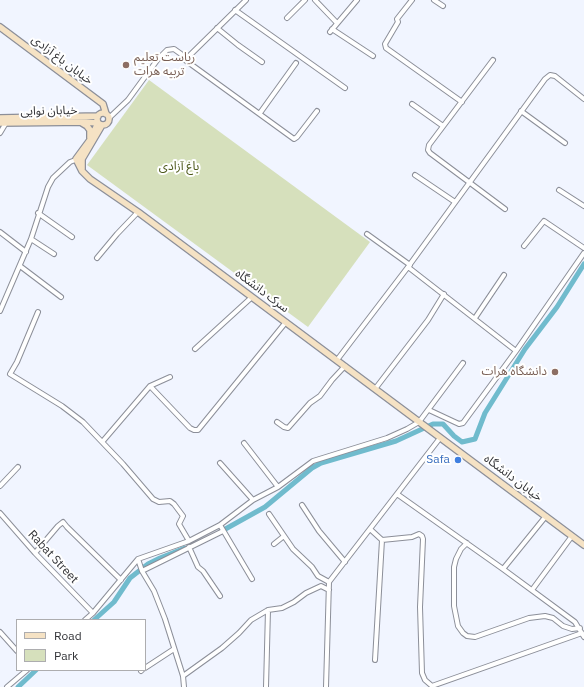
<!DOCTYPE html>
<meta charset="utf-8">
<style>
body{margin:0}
#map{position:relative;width:584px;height:687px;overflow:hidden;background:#f1f5ff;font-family:"IBM Plex Sans",sans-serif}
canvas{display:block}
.legend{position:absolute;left:16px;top:619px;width:130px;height:52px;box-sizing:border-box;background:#fff;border:1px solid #adadaf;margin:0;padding:5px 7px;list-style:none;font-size:12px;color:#313236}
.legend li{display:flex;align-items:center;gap:8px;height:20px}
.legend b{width:20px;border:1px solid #adadaf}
</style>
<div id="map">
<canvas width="584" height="687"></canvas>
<ul class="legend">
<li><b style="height:5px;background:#f5e2c4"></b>Road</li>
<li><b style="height:11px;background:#d6e0bc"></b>Park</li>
</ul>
</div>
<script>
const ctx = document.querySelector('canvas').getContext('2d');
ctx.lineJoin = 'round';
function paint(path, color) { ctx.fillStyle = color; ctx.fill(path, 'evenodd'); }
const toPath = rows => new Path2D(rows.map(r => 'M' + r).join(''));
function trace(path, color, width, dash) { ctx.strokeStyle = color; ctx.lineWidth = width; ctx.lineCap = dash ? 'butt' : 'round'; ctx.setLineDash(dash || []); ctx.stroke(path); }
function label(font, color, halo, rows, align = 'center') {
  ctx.font = font + ' "IBM Plex Sans","Noto Sans Arabic",sans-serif'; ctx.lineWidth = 4; ctx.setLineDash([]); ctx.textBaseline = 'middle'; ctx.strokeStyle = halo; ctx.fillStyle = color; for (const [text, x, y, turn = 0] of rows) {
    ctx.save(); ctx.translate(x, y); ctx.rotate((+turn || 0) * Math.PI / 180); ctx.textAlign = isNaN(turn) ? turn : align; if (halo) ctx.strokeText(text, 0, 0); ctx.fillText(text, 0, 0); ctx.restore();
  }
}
paint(toPath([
 [149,80,370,242,308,327,87,165]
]), '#d6e0bc');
trace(toPath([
 [220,532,265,507,312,468,321,463,396,441,433,424,443,424,454,436,462,442,475,439,485,413,525,349,557,307,584,264],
 [94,620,114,602,130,578,148,564,160,558,185,548],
 [18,687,36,670]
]), '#70bbcd', 5);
const street = toPath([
 [315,0,337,23],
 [412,0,397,19,398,22,385,44,386,48,462,102],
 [434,0,443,6],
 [235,10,345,88],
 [287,18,305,0],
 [217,28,238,45,262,62],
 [332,29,373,56],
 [330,32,357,0],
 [185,60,294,139,297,137,317,111],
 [493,60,429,145,428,150,430,153,505,209],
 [412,104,443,126],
 [521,111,565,143],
 [260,113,296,63],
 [109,118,128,100,158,59,167,50,174,49,181,54,185,60,246,0],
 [0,133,6,123],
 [415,175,455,202],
 [559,190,584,206],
 [38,213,72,237],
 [0,232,26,252],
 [367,234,410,265],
 [31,239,54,254],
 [524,246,544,221,584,248],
 [97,258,117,234,138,212],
 [20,266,61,297],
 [408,267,516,351],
 [0,311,31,239,48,187,53,178,70,162,78,159],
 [38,312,17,362,10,374,62,406,83,422,123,464,153,499,159,502,170,501,174,504,183,516,179,524,189,541],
 [475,318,504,275],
 [195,349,252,297],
 [337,360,408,267,545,79,550,75,555,76,584,99],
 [150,386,190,428,194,430,198,430,286,322],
 [375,389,428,320,444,294],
 [429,410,459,424,463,423,516,351,584,253],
 [277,422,284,427,288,428,310,403,320,396,332,380,345,366],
 [103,441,150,386,170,377],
 [244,443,278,487],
 [220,463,253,500],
 [0,486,18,467],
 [397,494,503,569,575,622,584,637],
 [302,505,319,531,345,562],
 [0,513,35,553,93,613],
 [269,514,293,549,312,567,318,576,329,582],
 [220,525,252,579],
 [370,529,382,540,375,660],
 [382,540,412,537,419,534,422,536,423,539,420,607,422,673,425,680,432,686],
 [467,543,461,549,456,559,454,567,454,606,458,626,463,633,467,636,475,637,529,618,545,616,553,618,563,626,572,629,580,628],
 [274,544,284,536],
 [189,547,198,567,203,571,220,596],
 [35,553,58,526,63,522,67,527,121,580],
 [138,559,142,571,154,591,165,619,183,676,184,687],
 [503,569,546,516],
 [142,571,223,531],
 [532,590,572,536],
 [85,620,93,613,138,559,189,541,220,525,253,500,278,487,313,461,387,438,407,429,419,422,463,363],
 [0,632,17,651],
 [145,668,174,649],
 [141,671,142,670],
 [183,676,222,648,239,633,251,620,268,610,282,608,294,602,306,593,321,586,329,590],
 [432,686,582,633],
 [7,687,27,670],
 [266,687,268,610],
 [326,687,329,582,440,438]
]);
const secondary = toPath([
 [0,27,103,104,106,114],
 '97 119a6 6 0 1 1 12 0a6 6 0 1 1-12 0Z',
 [0,118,98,116],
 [0,123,86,122,98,123,90,140,76,159,82,171,90,179,138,212,584,545],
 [82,123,87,126,90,130,90,138],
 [82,169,82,159,102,125]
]);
trace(street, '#8c8f99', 6);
trace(secondary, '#8c8f99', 8);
trace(street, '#fff', 4);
trace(secondary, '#f5e2c4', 5.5);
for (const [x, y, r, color] of [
 [126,65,4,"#8d6e63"],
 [555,372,4,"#8d6e63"],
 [458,460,4,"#3f7fe0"]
]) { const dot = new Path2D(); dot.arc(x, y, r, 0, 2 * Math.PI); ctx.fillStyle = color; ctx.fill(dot); trace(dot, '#fff', 1.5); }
label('12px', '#785e54', '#fff', [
 ["ریاست تعلیم",134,58],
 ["تربیه هرات",134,72],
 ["دانشگاه هرات",547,372,"right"]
], 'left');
label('12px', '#313236', '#fff', [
 ["خیابان باغ آزادی",62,60,37],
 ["خیابان نوایی",49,111,-1],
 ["سرک دانشگاه",262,291,37],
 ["خیابان دانشگاه",513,478,37],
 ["Rabat Street",53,557,47]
]);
label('12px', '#4c5819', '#fff', [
 ["باغ آزادی",179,167]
]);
label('12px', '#366cbe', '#fff', [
 ["Safa",450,460]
], 'right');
</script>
